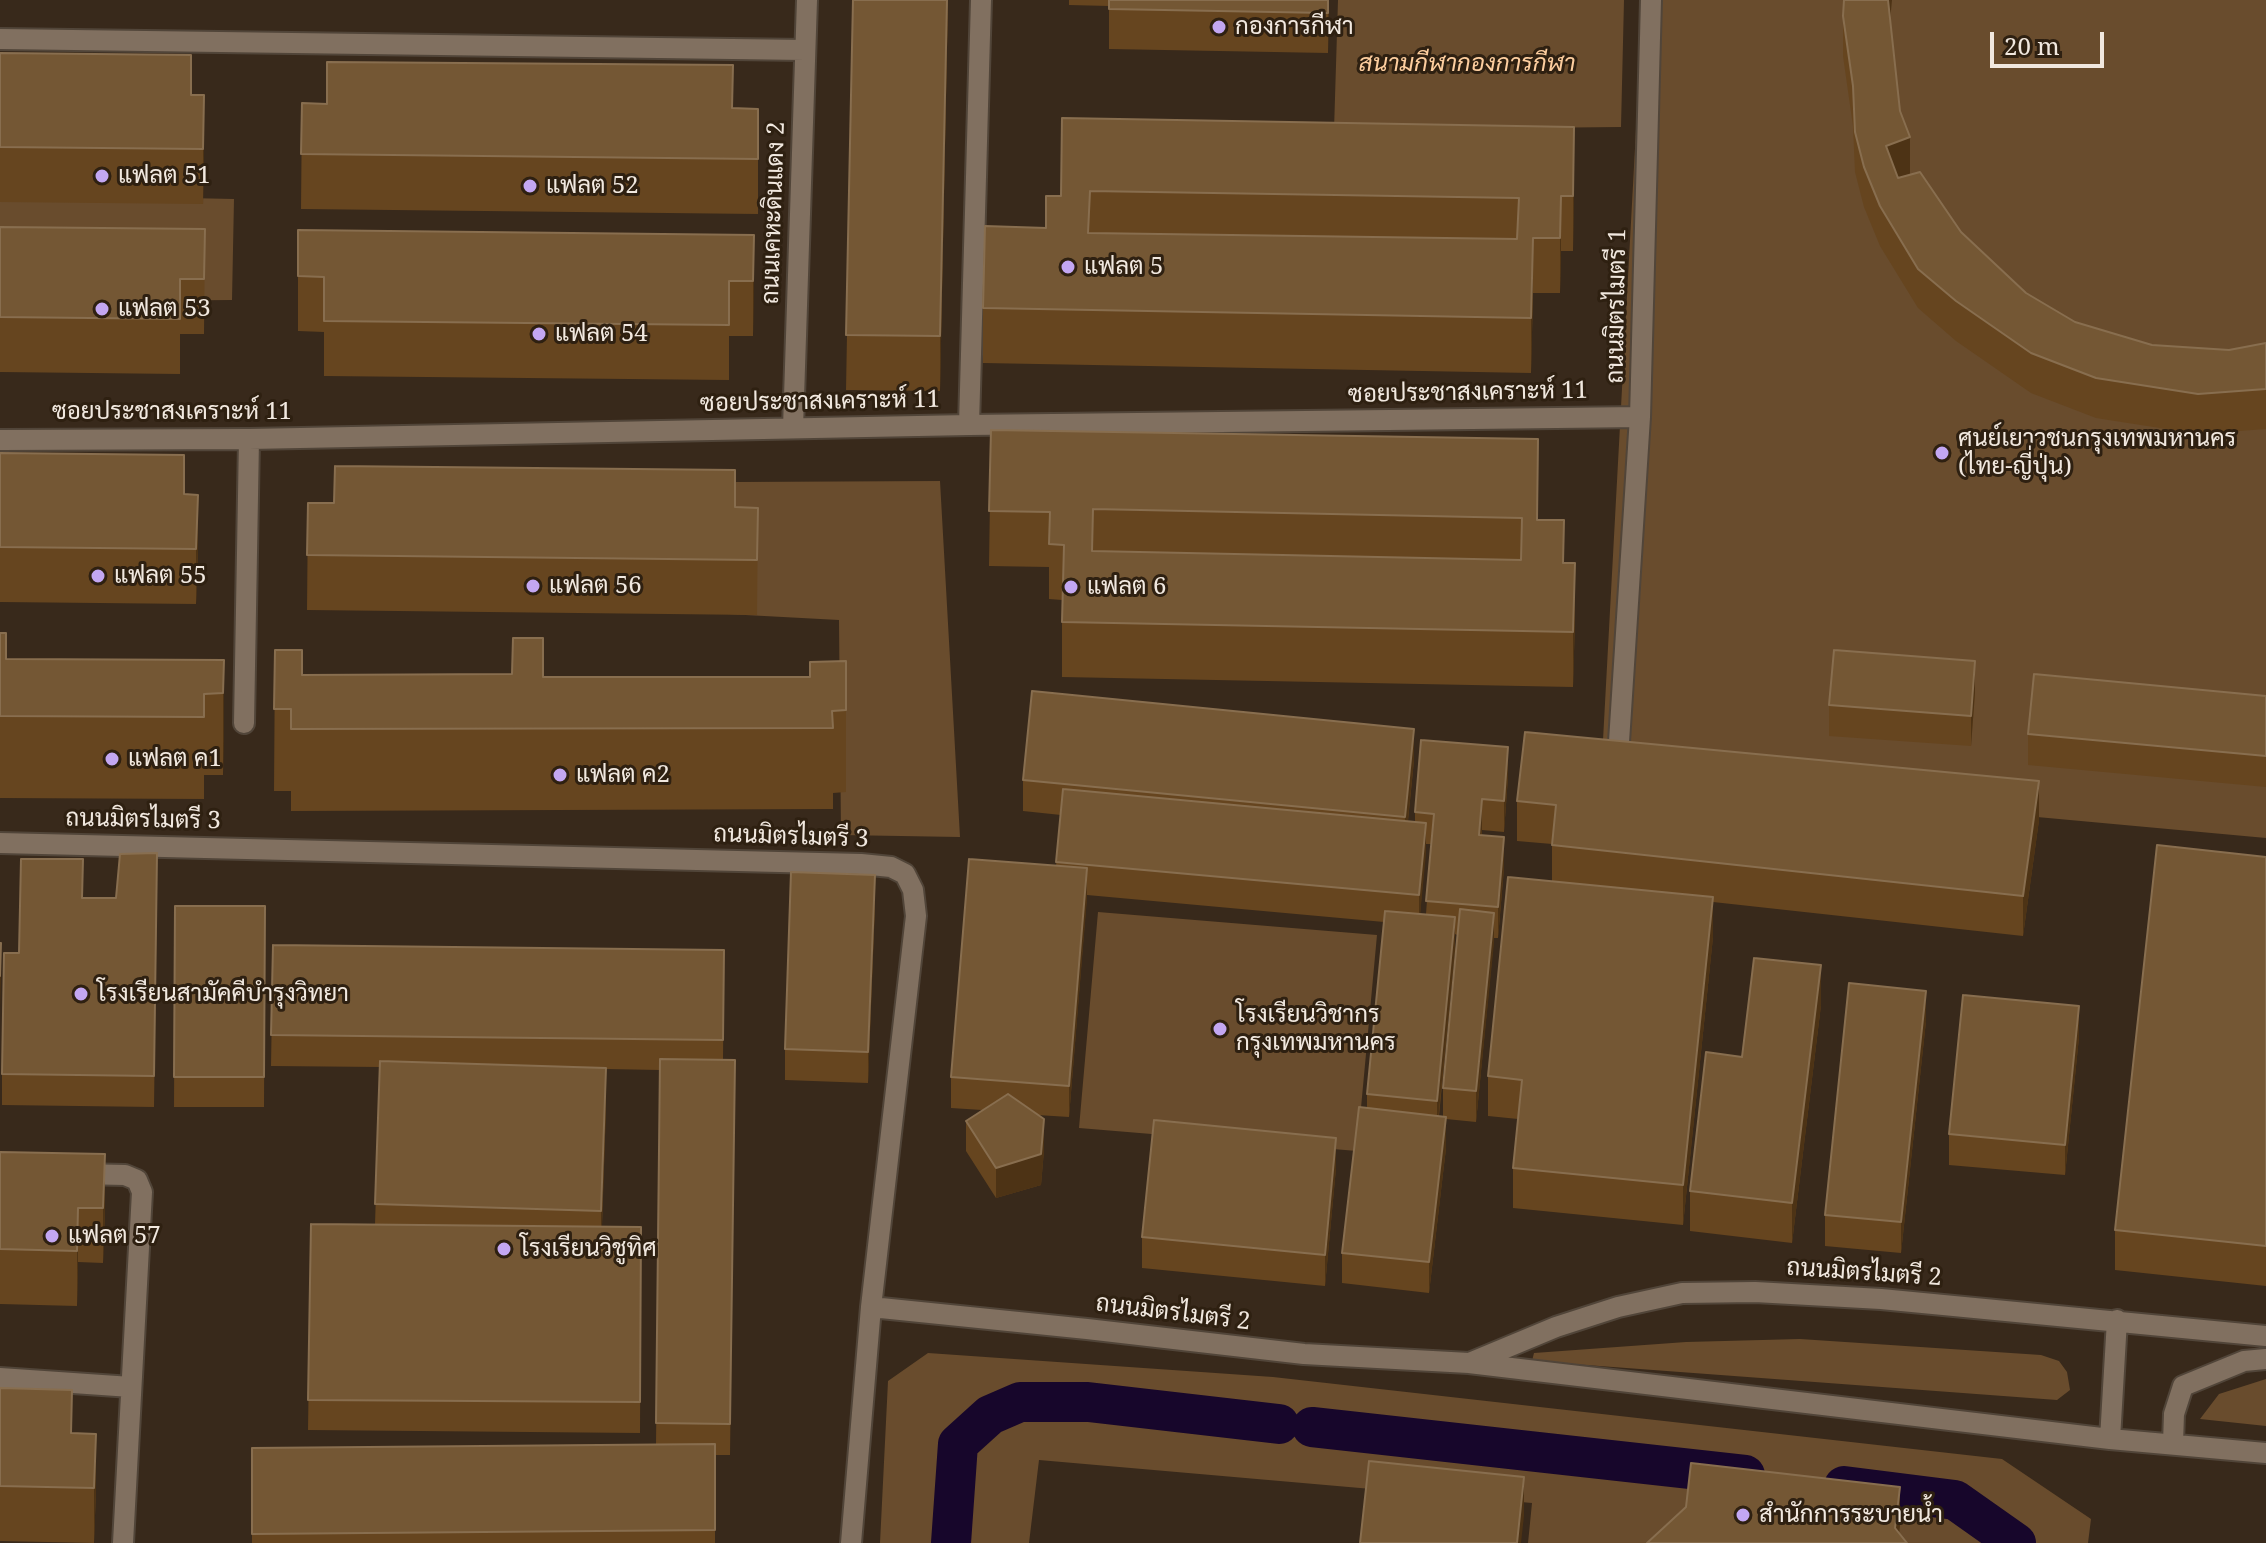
<!DOCTYPE html>
<meta charset="utf-8">
<style>
body{margin:0}
#map{position:relative;width:2266px;height:1543px;overflow:hidden;background:#38291b;font-family:"Noto Serif",serif}
canvas{display:block}
.scale{position:absolute;left:1990px;top:32px;width:114px;height:36px;box-sizing:border-box;border:4px solid #f1e8df;border-top:0;padding-left:10px;font-size:24px;line-height:28px;white-space:nowrap;color:#f1e8df;-webkit-text-stroke:6px #2e2011;paint-order:stroke}
</style>
<div id="map">
<canvas width="2266" height="1543"></canvas>
<div class="scale">20 m</div>
</div>
<script>
const ctx = document.querySelector('canvas').getContext('2d');
ctx.lineJoin = 'round';
function paint(path, color) { ctx.fillStyle = color; ctx.fill(path, 'evenodd'); }
const toPath = rows => new Path2D(rows.map(r => 'M' + r).join(''));
function trace(path, color, width, dash) { ctx.strokeStyle = color; ctx.lineWidth = width; ctx.lineCap = dash ? 'butt' : 'round'; ctx.setLineDash(dash || []); ctx.stroke(path); }
function label(font, color, halo, rows, align = 'center') {
  ctx.font = font + ' "Noto Serif",Sarabun,serif'; ctx.lineWidth = 6; ctx.setLineDash([]); ctx.textBaseline = 'middle'; ctx.strokeStyle = halo; ctx.fillStyle = color; for (const [text, x, y, turn = 0] of rows) {
    ctx.save(); ctx.translate(x, y); ctx.rotate((+turn || 0) * Math.PI / 180); ctx.textAlign = isNaN(turn) ? turn : align; if (halo) ctx.strokeText(text, 0, 0); ctx.fillText(text, 0, 0); ctx.restore();
  }
}
paint(toPath([
 [1338,0,1624,0,1621,127,1334,130],
 [1643,0,2266,0,2266,838,1601,777],
 [0,194,234,199,232,300,0,302],
 [940,481,960,837,841,835,839,620,334,593,334,484],
 [1098,912,1377,935,1357,1151,1079,1128],
 [1800,1339,2041,1355,2059,1361,2067,1372,2070,1390,2057,1400,1532,1361,1534,1353,1686,1342],
 [928,1353,1273,1377,2002,1459,2091,1519,2088,1543,1528,1543,1532,1503,1039,1460,1029,1543,880,1543,888,1381],
 [2266,1379,2266,1426,2200,1419,2219,1394]
]), '#694c2d');
trace(toPath([
 [1312,1427,1745,1475],
 [1844,1486,1955,1500,2016,1543],
 [951,1543,958,1444,990,1415,1020,1402,1088,1402,1279,1424]
]), '#17062b', 40);
const minor = toPath([
 [0,39,805,50],
 [969,425,981,0],
 [793,428,807,0],
 [0,440,249,439,969,425,1640,417],
 [244,723,249,439],
 [1618,757,1640,417,1651,0],
 [0,843,861,864,891,867,905,874,913,890,916,916,871,1307,851,1543],
 [80,1174,125,1175,137,1180,142,1192,123,1543],
 [871,1307,1087,1329,1304,1354,1469,1363,2110,1439,2266,1453],
 [1472,1362,1556,1327,1618,1307,1682,1293,1755,1292,1881,1299,2266,1336],
 [0,1378,131,1387],
 [2110,1439,2117,1320],
 [2173,1443,2174,1414,2183,1386,2244,1361,2266,1359]
]);
trace(minor, '#514539', 24);
trace(minor, '#817060', 20);
paint(toPath([
 [853,0,948,0,940,391,846,390],
 [1069,0,1329,0,1328,53,1109,49,1109,6,1069,5],
 [1843,16,1890,21,1900,111,1910,174,1961,232,2026,293,2075,322,2152,345,2229,350,2266,343,2266,429,2198,434,2096,418,2031,393,1956,341,1918,308,1880,246,1864,207,1855,172,1853,126,1843,56],
 [0,53,191,95,204,150,203,204,0,202],
 [302,103,758,109,758,214,301,209],
 [1062,118,1574,182,1573,251,1561,251,1560,293,1533,293,1531,373,983,363,983,308,1046,228,1061,196],
 [0,227,205,229,204,334,180,334,180,374,0,372],
 [754,235,753,336,729,336,729,380,324,376,324,332,298,331,298,276],
 [991,430,1538,520,1564,563,1575,618,1573,687,1062,677,1062,600,1049,599,1049,567,989,566],
 [0,453,184,494,198,550,196,604,0,602],
 [308,503,758,508,757,615,307,610],
 [0,633,6,659,224,660,223,775,204,775,204,799,0,798],
 [275,650,302,675,543,677,810,677,846,661,846,792,833,793,833,809,291,811,291,791,274,791],
 [1975,692,1971,746,1829,736,1829,705],
 [2266,696,2266,787,2028,765,2028,734],
 [1414,760,1408,821,1415,822,1415,812,1508,777,1504,832,1482,830,1482,835,1504,868,1498,938,1494,938,1476,1122,1446,1119,1446,1148,1429,1293,1342,1283,1342,1253,1367,1108,1367,1094,1384,922,1087,895,1069,1117,1037,1115,1044,1150,1041,1185,996,1198,966,1151,966,1121,982,1110,951,1108,951,1077,1056,866,1061,815,1023,811,1023,780],
 [1426,844,1431,844,1426,914,1420,914],
 [1455,934,1457,935,1443,1088,1443,1117,1439,1116,1455,948],
 [1517,801,2039,820,2023,936,1713,902,1713,937,1683,1225,1513,1208,1513,1168,1518,1119,1488,1116,1488,1076,1552,881,1552,844,1517,841],
 [2266,857,2266,1286,2115,1270,2115,1230],
 [157,884,154,1107,2,1105,2,1074,19,953,83,898,116,898],
 [875,905,868,1083,785,1080,785,1049],
 [175,906,265,906,264,1107,174,1107],
 [273,945,724,950,723,1060,735,1060,730,1455,715,1455,715,1543,252,1543,252,1448,656,1444,660,1070,606,1069,606,1108,602,1226,641,1227,640,1433,308,1430,311,1224,375,1224,380,1067,271,1066],
 [1821,1005,1792,1243,1690,1231,1690,1191,1742,1057],
 [1926,1021,1901,1253,1825,1246,1825,1215],
 [2079,1037,2065,1175,1949,1165,1949,1134],
 [0,1152,105,1209,103,1263,78,1262,77,1306,0,1304],
 [1336,1168,1325,1286,1142,1268,1142,1237],
 [0,1388,72,1433,96,1489,94,1543,0,1541]
]), '#66451f');
paint(toPath([
 [947,0,948,0,940,391,940,336],
 [1328,0,1329,0,1328,53],
 [1888,0,1892,0,1888,43],
 [204,95,204,150,203,204,203,149],
 [1574,127,1574,182,1573,251,1573,196],
 [1910,137,1910,176,1886,186,1886,146],
 [1561,196,1561,251,1560,293,1560,238],
 [754,235,754,290,753,336,753,281],
 [1533,238,1533,293,1531,373,1531,318],
 [1538,439,1538,494,1537,575,1537,520],
 [198,495,198,550,196,604,196,549],
 [1575,563,1575,618,1573,687,1573,632],
 [224,660,224,742,223,775,223,693],
 [1975,661,1975,692,1971,746,1971,716],
 [1414,729,1414,760,1405,848,1405,817],
 [1508,747,1508,777,1504,832,1504,801],
 [2039,781,2039,820,2023,936,2023,896],
 [1482,799,1482,830,1479,866,1479,835],
 [1426,823,1426,854,1419,926,1419,895],
 [1504,837,1504,868,1498,938,1498,907],
 [1087,868,1087,899,1069,1117,1069,1086],
 [875,875,875,905,868,1083,868,1052],
 [1713,897,1713,937,1683,1225,1683,1185],
 [1494,913,1494,943,1476,1122,1476,1091],
 [1455,917,1455,948,1437,1131,1437,1101],
 [1,943,1,974,0,1007,0,976],
 [1821,965,1821,1005,1792,1243,1792,1203],
 [1926,991,1926,1021,1901,1253,1901,1222],
 [2079,1006,2079,1037,2065,1175,2065,1145],
 [606,1068,606,1108,601,1251,601,1211],
 [1446,1117,1446,1148,1429,1293,1429,1262],
 [1044,1119,1044,1150,1041,1185,996,1198,996,1168],
 [1336,1138,1336,1168,1325,1286,1325,1255],
 [105,1154,105,1209,103,1263,103,1208],
 [78,1208,78,1262,77,1306,77,1251],
 [96,1434,96,1489,94,1543,94,1488],
 [1524,1477,1524,1516,1521,1543,1517,1543],
 [1900,1487,1900,1526,1898,1543,1895,1528]
]), '#4d3315');
const building = toPath([
 [853,0,947,0,940,336,846,335,853,0],
 [1109,0,1328,0,1328,13,1109,9,1109,0],
 [1844,0,1888,0,1900,111,1910,137,1886,146,1898,178,1920,172,1961,232,2026,293,2075,322,2152,345,2229,350,2266,343,2266,389,2198,394,2096,378,2031,353,1956,301,1918,269,1880,206,1864,167,1855,132,1853,86,1843,16,1844,0],
 [0,53,191,55,191,95,204,95,203,149,0,147,0,53],
 [327,62,733,65,732,108,758,109,758,159,301,154,302,103,327,104,327,62],
 [1062,118,1574,127,1573,196,1561,196,1560,238,1533,238,1531,318,983,308,985,226,1046,228,1046,196,1061,196,1062,118],
 [1090,191,1519,198,1517,239,1088,233,1090,191],
 [0,227,205,229,204,279,180,279,180,319,0,317,0,227],
 [298,230,754,235,753,281,729,281,729,325,324,321,324,277,298,276,298,230],
 [991,430,1538,439,1537,520,1564,520,1563,563,1575,563,1573,632,1062,622,1064,545,1049,544,1050,512,989,511,991,430],
 [1093,509,1522,518,1521,560,1092,551,1093,509],
 [0,453,184,455,184,494,198,495,196,549,0,547,0,453],
 [335,466,735,470,735,507,758,508,757,560,307,555,308,503,334,503,335,466],
 [0,633,6,633,6,659,224,660,223,693,204,694,204,717,0,716,0,633],
 [513,638,543,638,543,677,810,677,810,662,846,661,846,710,832,711,833,728,291,729,291,709,274,709,275,650,302,650,302,675,512,674,513,638],
 [1834,650,1975,661,1971,716,1829,705,1834,650],
 [2034,674,2266,696,2266,756,2028,734,2034,674],
 [1032,691,1414,729,1405,817,1023,780,1032,691],
 [1525,732,2039,781,2023,896,1552,845,1556,805,1517,801,1525,732],
 [1421,740,1508,747,1504,801,1482,799,1479,835,1504,837,1498,907,1426,901,1434,814,1415,812,1421,740],
 [1063,789,1426,823,1419,895,1056,862,1063,789],
 [2157,845,2266,857,2266,1246,2115,1230,2157,845],
 [157,853,154,1076,2,1074,4,953,19,953,21,859,83,859,82,898,116,898,120,854,157,853],
 [969,859,1087,868,1069,1086,951,1077,969,859],
 [791,872,875,875,868,1052,785,1049,791,872],
 [1508,877,1713,897,1683,1185,1513,1168,1522,1080,1488,1076,1508,877],
 [175,906,265,906,264,1077,174,1077,175,906],
 [1460,909,1494,913,1476,1091,1443,1088,1460,909],
 [1385,911,1455,917,1437,1101,1367,1094,1385,911],
 [0,943,1,943,0,976,0,943],
 [273,945,724,950,723,1040,271,1035,273,945],
 [1754,958,1821,965,1792,1203,1690,1191,1706,1052,1742,1057,1754,958],
 [1849,983,1926,991,1901,1222,1825,1215,1849,983],
 [1963,995,2079,1006,2065,1145,1949,1134,1963,995],
 [660,1059,735,1060,730,1424,656,1423,660,1059],
 [380,1061,606,1068,601,1211,375,1204,380,1061],
 [1008,1094,1044,1119,1041,1154,996,1168,966,1121,1008,1094],
 [1359,1107,1446,1117,1429,1262,1342,1253,1359,1107],
 [1154,1120,1336,1138,1325,1255,1142,1237,1154,1120],
 [0,1152,105,1154,103,1208,78,1208,77,1251,0,1249,0,1152],
 [311,1224,641,1227,640,1402,308,1400,311,1224],
 [0,1388,72,1390,71,1433,96,1434,94,1488,0,1486,0,1388],
 [715,1444,715,1530,252,1534,252,1448,715,1444],
 [1369,1461,1524,1477,1517,1543,1360,1543,1369,1461],
 [1691,1463,1900,1487,1895,1528,1907,1543,1647,1543,1686,1507,1691,1463]
]);
paint(building, '#745734');
trace(building, '#886e4f', 2);
for (const [x, y, r, color] of [
 [1219,27,8,"#c3a7f2"],
 [102,176,8,"#c3a7f2"],
 [530,186,8,"#c3a7f2"],
 [1068,267,8,"#c3a7f2"],
 [102,309,8,"#c3a7f2"],
 [539,334,8,"#c3a7f2"],
 [1942,453,8,"#c3a7f2"],
 [98,576,8,"#c3a7f2"],
 [533,586,8,"#c3a7f2"],
 [1071,587,8,"#c3a7f2"],
 [112,759,8,"#c3a7f2"],
 [560,775,8,"#c3a7f2"],
 [81,994,8,"#c3a7f2"],
 [1220,1029,8,"#c3a7f2"],
 [52,1236,8,"#c3a7f2"],
 [504,1249,8,"#c3a7f2"],
 [1743,1515,8,"#c3a7f2"]
]) { const dot = new Path2D(); dot.arc(x, y, r, 0, 2 * Math.PI); ctx.fillStyle = color; ctx.fill(dot); trace(dot, '#2e2011', 3); }
label('24px', '#f1e8df', '#2e2011', [
 ["กองการกีฬา",1235,27],
 ["แฟลต 51",118,176],
 ["แฟลต 52",546,186],
 ["แฟลต 5",1084,267],
 ["แฟลต 53",118,309],
 ["แฟลต 54",555,334],
 ["ศูนย์เยาวชนกรุงเทพมหานคร",1958,439],
 ["(ไทย-ญี่ปุ่น)",1958,467],
 ["แฟลต 55",114,576],
 ["แฟลต 56",549,586],
 ["แฟลต 6",1087,587],
 ["แฟลต ค1",128,759],
 ["แฟลต ค2",576,775],
 ["โรงเรียนสามัคคีบํารุงวิทยา",97,994],
 ["โรงเรียนวิชากร",1236,1015],
 ["กรุงเทพมหานคร",1236,1043],
 ["แฟลต 57",68,1236],
 ["โรงเรียนวิชูทิศ",520,1249],
 ["สำนักการระบายน้ำ",1759,1515]
], 'left');
label('italic 24px', '#fdce9f', '#2e2011', [
 ["สนามกีฬากองการกีฬา",1467,64]
]);
label('24px', '#f1e8df', '#2e2011', [
 ["ถนนเคหะดินแดง 2",774,213,-88],
 ["ถนนมิตรไมตรี 1",1617,306,-89],
 ["ซอยประชาสงเคราะห์ 11",1468,393,-1],
 ["ซอยประชาสงเคราะห์ 11",820,402,-1],
 ["ซอยประชาสงเคราะห์ 11",172,412],
 ["ถนนมิตรไมตรี 3",143,820,1],
 ["ถนนมิตรไมตรี 3",791,837,2],
 ["ถนนมิตรไมตรี 2",1864,1273,4],
 ["ถนนมิตรไมตรี 2",1173,1313,7]
]);
</script>
